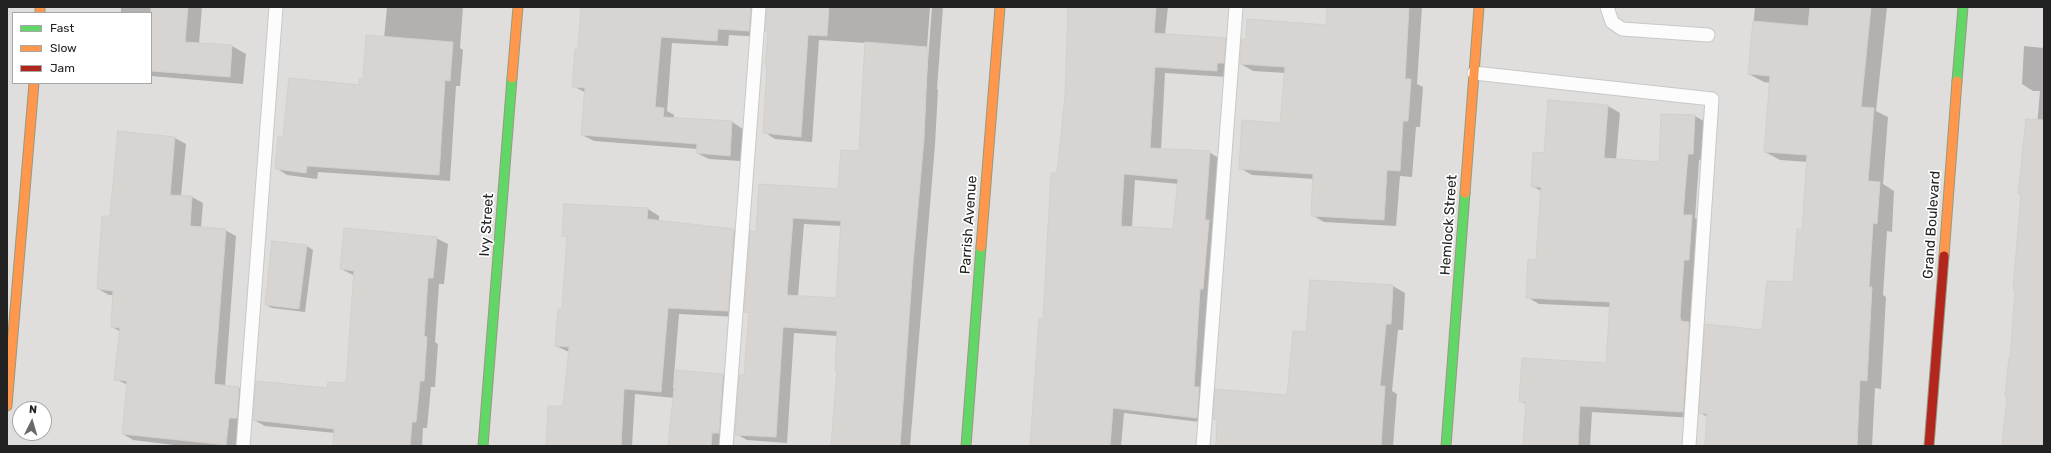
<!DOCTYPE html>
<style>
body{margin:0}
#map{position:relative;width:2051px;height:453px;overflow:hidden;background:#f0eeeb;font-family:Rubik,sans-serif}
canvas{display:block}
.frame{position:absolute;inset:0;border:8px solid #222;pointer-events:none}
.legend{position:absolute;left:12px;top:12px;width:140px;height:72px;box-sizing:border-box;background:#fff;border:1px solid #a7a7a7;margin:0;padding:5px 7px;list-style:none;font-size:12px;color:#222}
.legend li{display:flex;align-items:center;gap:8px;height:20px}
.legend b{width:20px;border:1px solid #a7a7a7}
.north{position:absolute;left:12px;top:401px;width:40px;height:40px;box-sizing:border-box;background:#fff;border:1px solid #a7a7a7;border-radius:50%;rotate:5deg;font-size:11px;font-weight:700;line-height:16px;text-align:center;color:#222}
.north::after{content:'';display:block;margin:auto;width:14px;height:18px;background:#6a6968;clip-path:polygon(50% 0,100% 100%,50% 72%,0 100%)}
</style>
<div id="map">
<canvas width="2051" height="453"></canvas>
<div class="frame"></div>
<ul class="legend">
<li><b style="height:5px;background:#63d668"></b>Fast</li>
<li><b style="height:5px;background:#ff974d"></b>Slow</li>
<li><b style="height:5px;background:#b3261e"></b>Jam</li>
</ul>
<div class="north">N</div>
</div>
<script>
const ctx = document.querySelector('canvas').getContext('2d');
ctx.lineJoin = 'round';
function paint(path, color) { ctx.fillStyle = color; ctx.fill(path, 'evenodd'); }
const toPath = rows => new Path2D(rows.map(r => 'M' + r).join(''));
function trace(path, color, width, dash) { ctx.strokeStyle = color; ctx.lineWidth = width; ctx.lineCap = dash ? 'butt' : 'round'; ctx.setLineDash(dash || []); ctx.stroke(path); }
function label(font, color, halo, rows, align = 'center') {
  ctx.font = font + ' Rubik,sans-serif'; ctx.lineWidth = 3.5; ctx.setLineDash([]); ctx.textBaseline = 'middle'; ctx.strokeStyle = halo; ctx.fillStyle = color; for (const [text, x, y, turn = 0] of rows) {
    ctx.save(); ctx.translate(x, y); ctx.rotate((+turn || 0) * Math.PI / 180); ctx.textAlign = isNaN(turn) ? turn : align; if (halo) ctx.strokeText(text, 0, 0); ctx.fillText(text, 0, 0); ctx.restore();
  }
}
paint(toPath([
 [7,7,2044,7,2044,446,7,446],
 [13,13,151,13,151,83,13,83],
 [20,409,44,409,44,433,20,433]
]), '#dfdedc');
paint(toPath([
 [121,7,202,7,199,44,232,46,246,54,243,84,151,76,151,13,121,13],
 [387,7,463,7,460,48,463,50,460,86,456,86,450,181,318,172,317,179,287,175,276,168,284,138,360,86,364,81,384,38],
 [582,7,767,7,764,8,760,37,729,35,728,46,672,43,667,111,674,115,674,118,732,122,743,129,741,161,709,159,697,153,698,149,594,141,582,135,586,93,573,86,579,50],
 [767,7,930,7,924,88,926,88,932,7,943,7,937,89,938,90,935,145,910,446,832,446,837,371,838,336,794,333,787,443,747,440,736,434,745,376,750,314,745,311,757,233,838,190,860,153,866,43,819,40,812,142,775,139,764,132,769,33,766,31],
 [804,224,842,226,837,299,798,296],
 [1070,7,1168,7,1165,34,1225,39,1236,45,1228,77,1165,73,1161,150,1209,152,1220,159,1208,423,1124,413,1121,446,1032,446,1066,97],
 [1135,180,1179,184,1174,230,1132,227],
 [1328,7,1422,7,1417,84,1423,87,1420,127,1416,127,1412,177,1400,176,1396,226,1324,222,1312,215,1314,179,1252,175,1240,168,1281,124,1286,73,1253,71,1241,64,1327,26],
 [1755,7,1887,7,1876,111,1888,117,1883,184,1894,191,1892,232,1887,231,1883,295,1886,297,1881,389,1875,388,1872,446,1706,446,1708,417,1700,413,1763,331,1794,284,1803,231,1808,162,1780,160,1765,152,1770,83,1764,82,1749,74],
 [2024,46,2044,48,2044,446,2003,446,2008,398,2006,397,2011,360,2022,195,2019,193,2035,149,2040,91,2033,91,2022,84],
 [1608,106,1620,113,1616,160,1660,163,1695,116,1707,123,1705,160,1699,160,1695,218,1704,223,1695,418,1592,412,1590,446,1524,446,1526,404,1520,401,1607,364,1610,307,1539,304,1527,297,1537,261,1541,191,1532,186,1545,154],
 [118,132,175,138,186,144,181,196,192,197,203,203,201,228,225,230,236,236,225,386,239,388,250,394,238,446,182,446,133,440,123,434,128,385,115,379,121,332,112,327,114,295,109,295,98,289,111,218],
 [648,209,659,216,659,221,734,230,745,237,739,317,679,314,673,388,675,389,677,371,723,375,733,381,721,446,669,446,674,398,635,394,632,446,549,446,564,408,569,352,556,346,563,310,567,237,563,235],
 [436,238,448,244,444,284,439,284,435,342,438,344,435,387,431,387,427,428,423,428,422,446,334,446,335,433,265,426,254,420,328,389,346,384,355,276,341,269],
 [307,246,313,250,305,312,272,308,266,305],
 [1310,281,1393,286,1405,293,1403,330,1398,330,1392,391,1397,394,1393,446,1217,446,1218,421,1214,419,1288,396,1307,333]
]), '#0003');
const building = toPath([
 [151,7,188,7,185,42,232,45,230,77,151,71,151,7],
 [581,7,751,7,749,31,718,29,717,41,661,37,655,107,664,108,663,117,732,121,730,156,696,153,697,144,581,135,585,88,572,87,575,49,578,49,581,7],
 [767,7,829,7,827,36,808,35,801,137,763,133,767,65,765,65,768,32,765,32,767,7],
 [1068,7,1156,7,1154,33,1226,38,1224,63,1217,63,1217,71,1155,67,1150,148,1210,151,1205,220,1209,220,1203,289,1200,289,1194,387,1199,387,1197,418,1113,408,1110,446,1030,446,1039,319,1043,319,1051,173,1057,173,1065,97,1068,7],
 [1124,174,1178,179,1173,229,1121,226,1124,174],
 [1327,7,1409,7,1405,79,1411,79,1408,121,1403,121,1400,171,1387,170,1384,220,1311,216,1313,174,1239,169,1242,120,1280,123,1285,67,1240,64,1242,39,1246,39,1247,19,1326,25,1327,7],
 [1810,7,1871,7,1861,107,1874,108,1868,181,1880,182,1877,224,1873,223,1869,287,1872,287,1867,381,1860,380,1857,446,1705,446,1707,414,1699,413,1705,324,1762,330,1767,281,1793,282,1797,229,1802,230,1807,155,1764,152,1770,76,1748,74,1753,21,1808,26,1810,7],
 [366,35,453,42,450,81,445,80,439,175,307,166,306,173,275,169,278,137,283,137,289,78,359,85,359,79,363,79,366,35],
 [865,42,928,47,924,139,913,263,900,446,831,446,837,370,835,370,837,331,783,327,776,437,735,435,739,375,744,375,749,312,744,312,750,231,756,232,759,184,838,189,841,150,859,151,865,42],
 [793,218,841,221,836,298,787,295,793,218],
 [1548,100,1608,105,1604,158,1659,162,1661,114,1695,115,1693,154,1688,154,1683,215,1692,215,1689,260,1684,260,1680,316,1681,321,1689,322,1683,412,1580,406,1578,446,1523,446,1526,402,1519,402,1522,358,1606,363,1610,302,1526,298,1528,259,1536,260,1541,187,1531,187,1533,152,1544,153,1548,100],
 [2026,119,2044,120,2044,446,2002,446,2007,397,2005,397,2009,358,2010,359,2015,290,2013,289,2021,194,2018,194,2026,119],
 [118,131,175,137,170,195,192,196,190,226,226,229,214,384,239,387,237,418,229,418,226,445,122,434,127,381,114,380,120,328,111,327,113,291,97,289,102,216,110,216,118,131],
 [564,204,648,208,647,219,734,229,728,311,668,308,661,392,624,389,621,446,546,446,548,406,563,406,569,347,555,346,558,309,562,309,567,236,562,236,564,204],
 [344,228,437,237,433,278,428,278,424,336,427,337,424,381,420,381,416,422,412,422,410,446,333,446,334,429,253,420,256,381,327,388,328,382,346,383,354,271,340,269,344,228],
 [272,241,307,245,299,309,265,305,272,241],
 [1310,280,1393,285,1391,324,1386,324,1380,386,1385,386,1381,446,1216,446,1217,420,1213,419,1215,389,1287,395,1293,331,1306,332,1310,280],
 [676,370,723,374,719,433,712,433,711,446,668,446,676,370]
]);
paint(building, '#d7d4d2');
trace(building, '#d3d0cc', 1);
const lane = toPath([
 [1607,7,1612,22,1622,29,1708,35],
 [1474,73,1712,99,1689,446],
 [243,446,276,7],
 [726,446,759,7],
 [1203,446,1236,7]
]);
const fast = toPath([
 [1957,81,1963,7],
 [483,446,512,78],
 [966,446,981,247],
 [1446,446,1465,193]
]);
const slow = toPath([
 [40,7,40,13],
 [512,78,518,7],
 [1465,193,1479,7],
 [981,247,1000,7],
 [1944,256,1957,81],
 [7,406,34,83]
]);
const jam = toPath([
 [1929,446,1944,256]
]);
trace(lane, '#c9c8c7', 15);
trace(fast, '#999a82', 11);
trace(slow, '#999a82', 11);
trace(jam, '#999a82', 11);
trace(lane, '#fdfcfc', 13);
trace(fast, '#63d668', 9);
trace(slow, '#ff974d', 9);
trace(jam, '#b3261e', 9);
label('14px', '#222', '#fff', [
 ["Ivy Street",487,225,-86],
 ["Parrish Avenue",969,225,-86],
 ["Hemlock Street",1449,225,-86],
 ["Grand Boulevard",1932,225,-86]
]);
</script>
